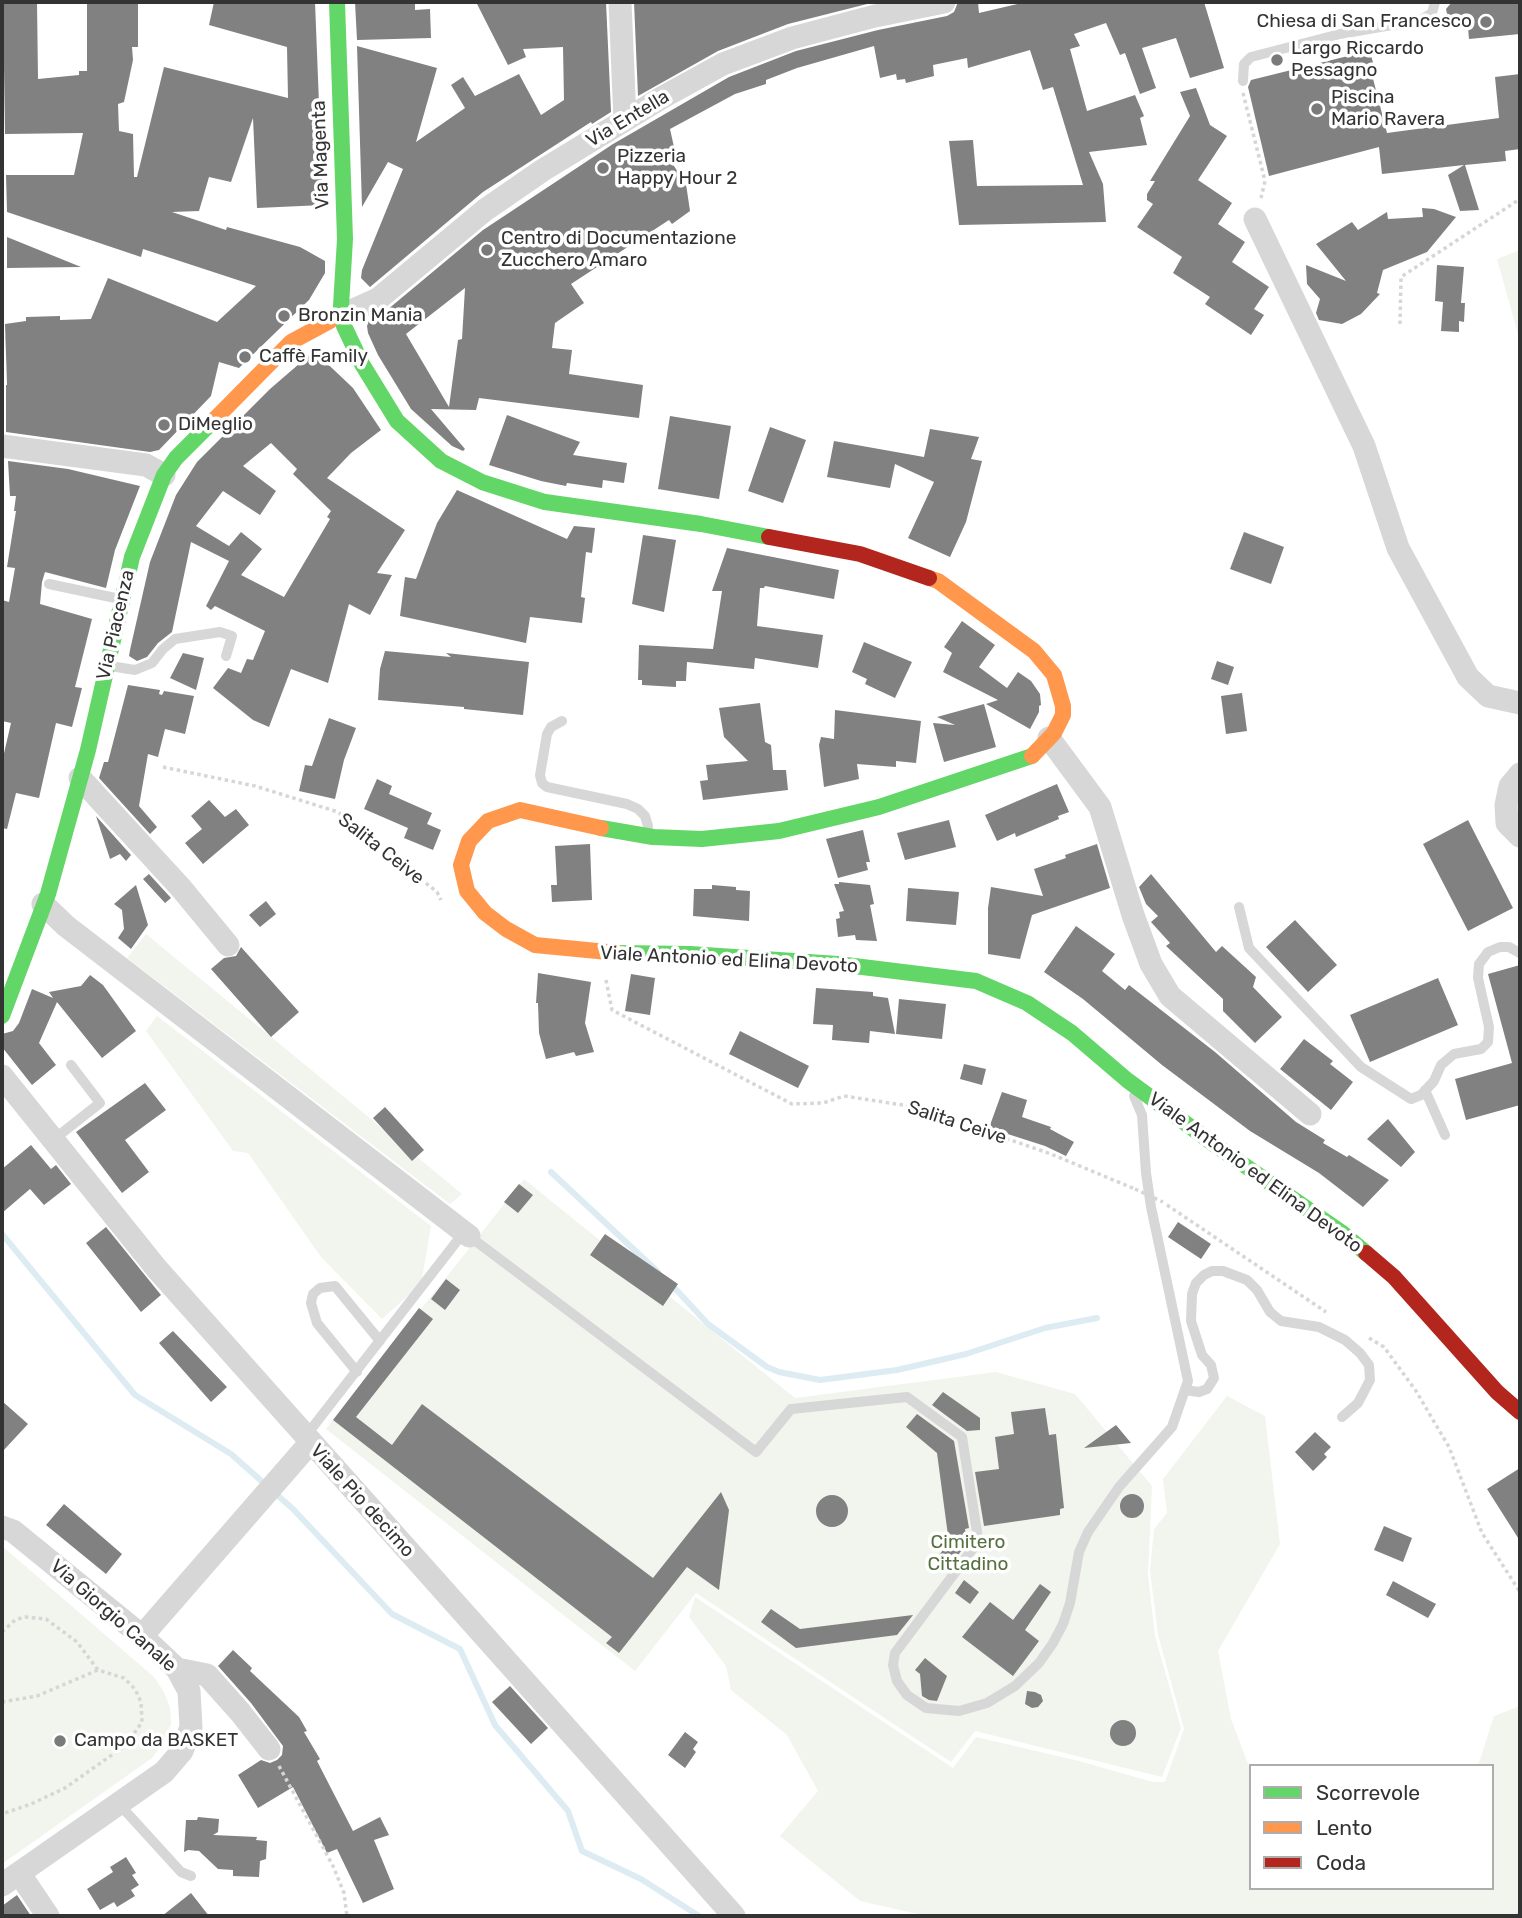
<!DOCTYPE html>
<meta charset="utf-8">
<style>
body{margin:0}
#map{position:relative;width:1522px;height:1918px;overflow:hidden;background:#fff;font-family:Rubik,sans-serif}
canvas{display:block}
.frame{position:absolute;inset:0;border:4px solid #333;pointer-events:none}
.legend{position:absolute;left:1249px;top:1764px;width:245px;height:126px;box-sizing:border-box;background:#fff;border:2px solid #adadad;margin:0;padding:9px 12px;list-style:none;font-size:21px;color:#333}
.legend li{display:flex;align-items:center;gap:14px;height:35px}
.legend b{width:35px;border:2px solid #adadad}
</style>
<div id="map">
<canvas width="1522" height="1918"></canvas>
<div class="frame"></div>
<ul class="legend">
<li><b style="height:9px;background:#63d668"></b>Scorrevole</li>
<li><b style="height:9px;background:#ff974d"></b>Lento</li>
<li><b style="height:9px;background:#b3261e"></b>Coda</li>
</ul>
</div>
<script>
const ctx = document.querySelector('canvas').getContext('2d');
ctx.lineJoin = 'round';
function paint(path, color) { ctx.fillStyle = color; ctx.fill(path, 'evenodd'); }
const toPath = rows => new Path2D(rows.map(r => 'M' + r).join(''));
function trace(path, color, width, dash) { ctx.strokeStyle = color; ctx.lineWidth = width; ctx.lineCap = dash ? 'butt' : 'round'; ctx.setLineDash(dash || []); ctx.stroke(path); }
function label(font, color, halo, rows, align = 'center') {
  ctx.font = font + ' Rubik,sans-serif'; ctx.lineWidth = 7; ctx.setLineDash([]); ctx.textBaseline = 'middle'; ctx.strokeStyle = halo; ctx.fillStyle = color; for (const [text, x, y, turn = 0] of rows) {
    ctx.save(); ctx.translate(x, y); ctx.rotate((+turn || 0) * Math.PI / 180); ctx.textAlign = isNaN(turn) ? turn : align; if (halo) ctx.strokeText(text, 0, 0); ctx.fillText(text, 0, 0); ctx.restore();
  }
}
paint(toPath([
 [1520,250,1520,341,1497,259],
 [146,934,462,1194,450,1204,127,958],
 [157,1016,431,1226,421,1284,382,1319,321,1257,248,1153,233,1151,146,1031],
 [524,1179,795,1398,996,1372,1075,1394,1152,1486,1148,1575,1155,1636,1181,1728,1162,1777,975,1731,951,1762,696,1593,635,1671,326,1429],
 [1227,1396,1265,1416,1280,1544,1218,1651,1231,1719,1251,1772,1251,1888,1492,1888,1492,1766,1478,1766,1494,1716,1520,1706,1520,1916,922,1915,860,1901,780,1836,818,1791,787,1735,731,1690,726,1666,689,1617,695,1597,953,1768,976,1737,1079,1761,1153,1782,1165,1782,1184,1729,1158,1635,1150,1571,1154,1529,1167,1513,1163,1479],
 [2,1546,154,1677,164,1692,170,1708,171,1724,164,1742,152,1758,2,1864]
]), '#f1f5ed');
trace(toPath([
 [551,1172,658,1272],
 [2,1234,135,1395,231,1454,293,1509,392,1614,460,1649,495,1725,568,1811,582,1851,641,1879,699,1916],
 [671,1284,708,1324,767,1367,779,1372,820,1380,897,1370,966,1354,1045,1328,1097,1318],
 [1517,1916,1520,1913]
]), '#ddebf3', 6);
paint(toPath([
 [3,2,37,2,38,79,79,75,79,71,87,71,87,2,138,2,138,47,132,47,133,60,124,102,118,104,119,131,133,134,134,177,137,177,164,67,288,98,287,47,209,25,214,2,315,2,323,205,257,208,253,118,231,182,209,177,199,211,172,212,226,230,227,227,300,247,325,261,325,273,309,300,239,368,219,362,211,396,159,450,150,452,6,432,6,385,7,385,5,324,26,321,26,317,60,316,60,320,91,319,108,278,217,322,256,286,143,249,141,257,7,212,6,175,74,175,83,133,5,134],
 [355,2,415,2,415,10,430,9,431,38,357,40],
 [476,2,606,2,611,112,592,124,591,122,483,192,370,287,361,278,362,270,403,169,388,162,362,207,357,46,437,68,416,142,465,108,451,85,463,77,475,96,519,74,541,115,564,100,563,47,523,49,526,57,508,65],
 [634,2,875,2,788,24,718,51,638,96],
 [958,2,978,2,979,13,1026,2,1204,2,1224,68,1190,78,1176,38,1142,48,1156,88,1140,94,1125,53,1120,55,1106,23,1074,34,1080,46,1070,49,1087,111,1135,95,1144,116,1140,118,1147,145,1089,152,1103,184,1106,222,959,225,949,141,973,140,977,186,1083,185,1053,87,1043,90,1030,50,968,68,967,58,933,65,934,76,906,83,905,79,897,80,896,74,880,78,874,46,797,68,766,80,766,84,735,94,670,129,676,156,670,160,686,184,690,211,672,224,669,220,571,284,584,303,555,323,552,348,572,350,569,374,643,385,639,418,479,398,476,410,431,409,465,449,463,451,452,446,411,409,378,355,368,333,367,326,370,318,387,310,483,230,613,144,729,77,796,51,878,30,947,16,954,12],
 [465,288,462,339,458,340,449,407,406,334],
 [1452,2,1520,2,1520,34,1469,39,1468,28,1454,25,1448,19,1446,9],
 [1368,45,1374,66,1370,67,1387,133,1499,118,1495,77,1520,74,1520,149,1505,151,1506,161,1465,165,1479,210,1460,211,1448,175,1464,165,1382,174,1379,147,1269,176,1248,87,1251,80,1352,55,1351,50],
 [1196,88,1210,125,1227,136,1198,180,1232,203,1218,224,1245,242,1232,262,1269,287,1254,309,1264,315,1251,335,1205,304,1210,297,1173,273,1182,257,1137,227,1153,204,1147,200,1147,194,1155,181,1150,181,1190,116,1180,92],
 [1422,208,1434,209,1456,217,1427,252,1383,270,1377,293,1380,294,1361,314,1342,324,1319,320,1316,313,1320,299,1307,284,1306,265,1346,281,1316,244,1352,222,1358,230,1387,212,1388,219,1423,217],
 [7,237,81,267,7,268],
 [1437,265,1464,267,1461,303,1465,303,1464,322,1459,321,1459,332,1441,331,1443,302,1435,301],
 [314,351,353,388,381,430,351,453,327,478,405,530,377,573,392,575,370,615,349,604,328,683,291,669,269,727,253,720,213,688,228,668,241,673,247,659,253,660,265,631,215,606,211,610,206,606,229,561,191,542,172,632,158,643,147,657,137,661,129,656,130,650,150,562,176,495,197,462,270,389],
 [271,443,297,469,293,474,331,511,327,517,330,519,284,597,241,575,262,549,241,532,229,546,196,526,223,491,260,515,276,491,243,466],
 [507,415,580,442,573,455,627,463,624,483,603,480,602,488,567,483,566,486,541,481,489,465],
 [670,416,731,426,719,499,658,489],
 [770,427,806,440,783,503,748,491],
 [930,429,979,437,971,459,982,461,966,522,950,557,908,538,934,482,895,464,890,488,827,477,834,441,924,457],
 [8,461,68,469,140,486,115,550,106,588,45,572,42,582,40,604,92,619,75,687,82,688,72,727,56,723,39,798,16,793,7,829,2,828,2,762,11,723,2,721,2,600,9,602,15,568,7,567,16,511,14,511,16,496,10,496],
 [457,490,567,539,574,526,595,528,592,553,586,552,581,597,585,598,582,623,530,617,526,643,400,616,405,577,416,579,437,523],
 [1244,532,1284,547,1271,584,1230,569],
 [643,535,676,540,664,612,632,604],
 [727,548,839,570,834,599,765,586,764,588,760,588,757,626,823,635,818,668,755,658,754,669,687,662,686,681,676,681,676,687,642,685,642,680,638,680,639,645,713,649,722,591,712,591],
 [962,621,995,645,979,667,1007,688,1018,672,1031,681,1040,694,1041,705,1039,706,1039,712,1030,729,986,704,998,700,943,672,952,653,944,647],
 [864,642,912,662,895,698,865,684,867,679,852,672],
 [385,651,451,657,446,653,529,662,523,715,464,709,464,707,378,700,380,669],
 [183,653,204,658,196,690,170,678],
 [1217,661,1234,667,1228,685,1211,679],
 [128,685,160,690,159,694,162,695,164,691,194,696,185,734,165,729,158,757,148,754,139,806,157,827,150,834,99,778,104,762,108,762],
 [1242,693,1247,731,1226,734,1221,696],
 [760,703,765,742,771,745,773,770,786,770,788,790,703,800,700,781,708,780,706,765,748,761,724,737,719,708],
 [984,704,996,747,944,762,933,723,955,725,937,717],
 [835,710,921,721,916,763,896,761,896,767,857,764,859,779,824,787,819,745,821,737,834,739],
 [329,718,356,728,344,760,335,799,299,791,305,765,312,766],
 [377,779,392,786,389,794,432,813,427,824,441,830,433,850,404,838,408,828,364,809],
 [1057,784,1069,812,1058,816,1059,819,1016,837,1015,833,997,841,985,815],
 [209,800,225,817,236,809,249,825,203,864,185,843,202,829,191,816],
 [96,816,131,855,126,861,120,854,110,859],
 [949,820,956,847,905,860,897,833],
 [1468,820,1513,908,1468,931,1423,844],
 [863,830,870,862,866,862,868,870,838,878,826,839],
 [590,844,592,900,552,902,551,885,557,885,555,846],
 [1097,844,1110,888,1032,915,1020,959,988,954,988,908,991,887,1043,896,1034,869,1066,858,1065,855],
 [149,874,171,898,165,903,143,879],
 [1151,874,1216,952,1222,946,1256,977,1253,987,1282,1017,1255,1043,1223,1011,1223,999,1166,946,1170,943,1151,922,1158,916,1146,904,1139,887],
 [839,882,870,885,874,904,870,905,877,941,856,940,855,935,838,937,836,919,840,918,839,912,844,911,834,884,839,884],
 [136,885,148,925,131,949,118,938,124,929,122,910,114,904],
 [712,885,736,887,736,890,750,891,749,921,693,916,694,889,712,889],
 [908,888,959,892,956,925,906,921],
 [266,901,276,914,260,927,249,915],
 [1295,920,1337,965,1308,992,1266,947],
 [1076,926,1115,954,1102,971,1125,990,1129,985,1215,1052,1296,1122,1325,1140,1323,1143,1347,1157,1349,1155,1389,1180,1363,1207,1319,1173,1250,1131,1162,1065,1083,999,1044,972],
 [241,947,299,1012,271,1037,211,969,224,958,236,956],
 [1520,965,1520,1105,1466,1120,1455,1079,1512,1063,1488,974],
 [538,973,591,982,585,1023,594,1052,576,1056,574,1052,546,1059,539,1033,538,1003,536,1003],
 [631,974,655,978,650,1015,625,1011],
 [90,975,103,985,136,1031,102,1058,57,1002,39,1043,56,1065,32,1085,2,1047,2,1034,13,1031,19,1023,32,989,53,998,49,992,81,986],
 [1438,978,1458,1025,1370,1062,1350,1015],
 [816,988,873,992,873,996,888,998,895,1034,870,1031,869,1043,832,1040,833,1025,813,1024],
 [899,999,946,1004,942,1039,896,1034],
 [740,1031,809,1066,798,1088,729,1054],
 [1304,1039,1333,1061,1330,1064,1353,1082,1331,1110,1280,1069],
 [964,1064,986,1069,982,1085,960,1079],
 [145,1083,166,1110,125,1140,149,1172,122,1193,76,1132],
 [1002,1092,1027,1100,1022,1117,1051,1127,1050,1129,1074,1142,1066,1156,1045,1146,989,1128],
 [385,1107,424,1150,412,1161,373,1118],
 [1388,1119,1415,1152,1401,1167,1367,1139],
 [31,1145,51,1169,56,1165,71,1184,44,1205,30,1189,2,1213,2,1169],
 [519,1184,533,1195,518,1213,504,1202],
 [1178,1222,1211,1244,1201,1259,1168,1237],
 [106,1227,161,1295,141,1312,86,1243],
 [605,1234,678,1284,663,1306,590,1255],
 [446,1279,460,1290,445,1310,431,1299],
 [419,1308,433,1319,356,1417,392,1445,422,1404,653,1578,721,1492,729,1510,719,1590,687,1567,619,1653,606,1643,612,1637,333,1420],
 [173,1331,227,1387,211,1402,159,1343],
 [943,1392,980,1418,980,1430,967,1431,932,1405],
 [2,1401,28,1424,2,1452],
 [1045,1408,1049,1435,1056,1434,1064,1508,1060,1509,1060,1515,984,1526,975,1472,999,1469,995,1437,1014,1434,1011,1412],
 [917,1414,954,1441,969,1528,965,1529,967,1543,947,1570,934,1561,949,1543,937,1453,906,1427],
 [1116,1425,1131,1443,1084,1448],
 [1315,1432,1331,1447,1324,1454,1327,1457,1313,1471,1295,1452],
 [1520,1468,1520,1541,1487,1489],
 '1120 1506a12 12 0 1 1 24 0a12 12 0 1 1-24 0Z',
 '816 1511a16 16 0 1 1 32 0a16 16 0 1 1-32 0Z',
 [64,1504,122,1554,106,1574,46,1525],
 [1384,1526,1412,1538,1403,1562,1374,1550],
 [964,1580,979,1592,970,1604,955,1593],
 [1393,1581,1436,1604,1428,1618,1386,1595],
 [1040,1584,1051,1592,1025,1630,1039,1641,1013,1676,962,1637,990,1602,1013,1620],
 [771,1609,800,1629,913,1615,897,1635,796,1648,761,1622],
 [233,1650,252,1668,250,1671,299,1717,307,1731,304,1732,320,1759,317,1761,353,1831,380,1817,389,1835,374,1840,394,1889,363,1903,337,1849,327,1853,293,1787,258,1808,238,1775,261,1760,270,1763,277,1760,282,1755,283,1746,251,1703,218,1666],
 [925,1658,947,1676,937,1701,929,1700,922,1696,920,1674,915,1670],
 [510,1686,548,1728,531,1744,492,1702],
 [1027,1691,1035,1692,1041,1695,1043,1701,1038,1707,1032,1708,1025,1704],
 '1110 1733a13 13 0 1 1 26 0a13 13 0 1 1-26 0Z',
 [685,1732,698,1742,693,1749,696,1752,685,1768,668,1755],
 [198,1817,219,1819,218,1832,213,1835,257,1837,256,1840,267,1841,266,1859,260,1861,259,1877,233,1876,233,1870,218,1869,199,1851,188,1850,184,1852,186,1820,197,1820],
 [126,1857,136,1873,132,1875,139,1885,131,1890,135,1896,117,1907,114,1902,100,1910,87,1889,113,1872,110,1867],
 [191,1893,209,1916,162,1916],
 [17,1895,31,1916,2,1916,2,1906]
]), '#818181');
trace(toPath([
 [1243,93,1265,181,1261,198],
 [1400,324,1401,277,1520,199],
 [163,767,255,786,338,812,437,892,441,900],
 [606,980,612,1010,792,1104,823,1103,844,1096,916,1107,1051,1154,1135,1189],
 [1167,1205,1326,1312],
 [1369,1338,1384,1347,1416,1391,1449,1447,1482,1533,1520,1592],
 [2,1632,15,1620,25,1617,46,1619,77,1642,98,1670],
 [2,1702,37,1696,98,1670,124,1678,135,1689,141,1702,142,1722,126,1745,65,1788,31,1804,2,1814],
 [279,1766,333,1866,344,1893,347,1916]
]), '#d6d6d6', 3.5, [3.5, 3.5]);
trace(toPath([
 [1243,81,1244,64,1251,57,1340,34,1421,20,1432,13,1435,2],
 [49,584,120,599],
 [110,666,135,670,152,663,163,649,175,639,220,632,232,636,226,656],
 [562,721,551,727,547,734,540,775,542,783,547,787,627,804,638,809,645,816,648,826,647,833],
 [1239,907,1249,948,1361,1067,1411,1099,1421,1095,1434,1081,1441,1065,1454,1054,1481,1049,1488,1042,1489,1027,1478,978,1479,964,1488,952,1500,947,1509,947,1520,953],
 [1425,1090,1445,1135],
 [53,1140,100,1103,71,1065],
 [469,1236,756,1452,791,1409,907,1397,962,1437,978,1538,977,1543,895,1653,893,1665,897,1681,907,1695,926,1708,959,1711,987,1703,1015,1686,1039,1663,1053,1643,1063,1624,1070,1603,1079,1552,1088,1532,1119,1487,1172,1427,1188,1381,1151,1207,1146,1173,1142,1115,1134,1096],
 [357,1372,317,1323,311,1303,313,1294,320,1288,335,1286,380,1341],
 [1185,1390,1199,1392,1207,1389,1214,1378,1211,1365,1202,1355,1191,1321,1192,1294,1196,1283,1204,1275,1212,1271,1223,1271,1247,1280,1257,1290,1270,1312,1281,1321,1319,1327,1345,1340,1360,1353,1369,1365,1370,1380,1358,1403,1342,1417],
 [305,1437,464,1232],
 [119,1804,181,1872,191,1876]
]), '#d7d7d7', 10);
trace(toPath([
 [620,2,625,120],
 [1255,219,1364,446,1398,548,1468,677,1488,696,1520,703],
 [349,312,378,299,485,210,543,170,663,97,723,64,792,38,875,16,944,2],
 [2,446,146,465,164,475],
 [1049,738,1100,807,1133,915,1151,964,1170,996,1310,1114],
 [1520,774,1510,786,1506,805,1507,823,1520,836],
 [80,778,181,888,228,945],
 [43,904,66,926,469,1236],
 [2,1076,157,1269,734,1916],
 [2,1527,13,1531,142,1636,177,1669,189,1691,191,1727,182,1751,164,1772,2,1885],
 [142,1636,310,1443],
 [177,1669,207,1675,240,1712,269,1749],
 [19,1873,48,1916]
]), '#d7d7d7', 23);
trace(toPath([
 [337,2,345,239,341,306],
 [344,326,362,364,397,421,441,461,482,482,545,502,701,524,769,537],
 [601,828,653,837,702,839,779,831,879,807,1032,756],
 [618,953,690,954,838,964,976,981,1027,1003,1072,1033,1127,1080,1215,1145,1341,1232,1366,1253],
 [2,1016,48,894,88,750,132,557,164,475,176,458,215,419]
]), '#63d668', 16);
trace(toPath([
 [215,419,291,342,330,321],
 [929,578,938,581,1034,651,1054,675,1063,706,1063,715,1054,733,1032,756],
 [601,828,520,810,488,821,469,841,461,865,467,891,485,913,506,929,535,945,618,953]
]), '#ff974d', 16);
trace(toPath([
 [769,537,860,554,929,578],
 [1366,1253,1394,1277,1497,1392,1520,1412]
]), '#b3261e', 16);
trace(toPath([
 [1135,1189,1163,1202]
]), '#d6d6d6', 3.5, [3.5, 3.5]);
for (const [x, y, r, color] of [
 [1486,22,7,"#7a7a7a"],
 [1277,60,7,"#7a7a7a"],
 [1317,109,7,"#7a7a7a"],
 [603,168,7,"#7a7a7a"],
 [487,250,7,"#7a7a7a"],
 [284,316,7,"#7a7a7a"],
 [245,357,7,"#7a7a7a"],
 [164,425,7,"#7a7a7a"],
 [60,1741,7,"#7a7a7a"]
]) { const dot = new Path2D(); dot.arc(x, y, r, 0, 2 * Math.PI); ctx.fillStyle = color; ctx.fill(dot); trace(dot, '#fff', 2.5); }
label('19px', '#333', '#fff', [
 ["Chiesa di San Francesco",1472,22,"right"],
 ["Largo Riccardo",1291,49],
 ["Pessagno",1291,71],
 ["Piscina",1331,98],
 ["Mario Ravera",1331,120],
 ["Pizzeria",617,157],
 ["Happy Hour 2",617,179],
 ["Centro di Documentazione",501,239],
 ["Zucchero Amaro",501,261],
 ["Bronzin Mania",298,316],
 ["Caffè Family",259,357],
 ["DiMeglio",178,425],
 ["Campo da BASKET",74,1741]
], 'left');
label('19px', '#333', '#fff', [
 ["Via Entella",628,119,-31],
 ["Via Magenta",321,155,-92],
 ["Via Piacenza",116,625,-77],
 ["Salita Ceive",381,849,38],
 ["Viale Antonio ed Elina Devoto",729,960,3],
 ["Salita Ceive",957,1123,18],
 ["Viale Antonio ed Elina Devoto",1255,1173,36],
 ["Viale Pio decimo",362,1501,48],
 ["Via Giorgio Canale",113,1616,41]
]);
label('19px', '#56703f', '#fff', [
 ["Cimitero",968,1543],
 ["Cittadino",968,1565]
]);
</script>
